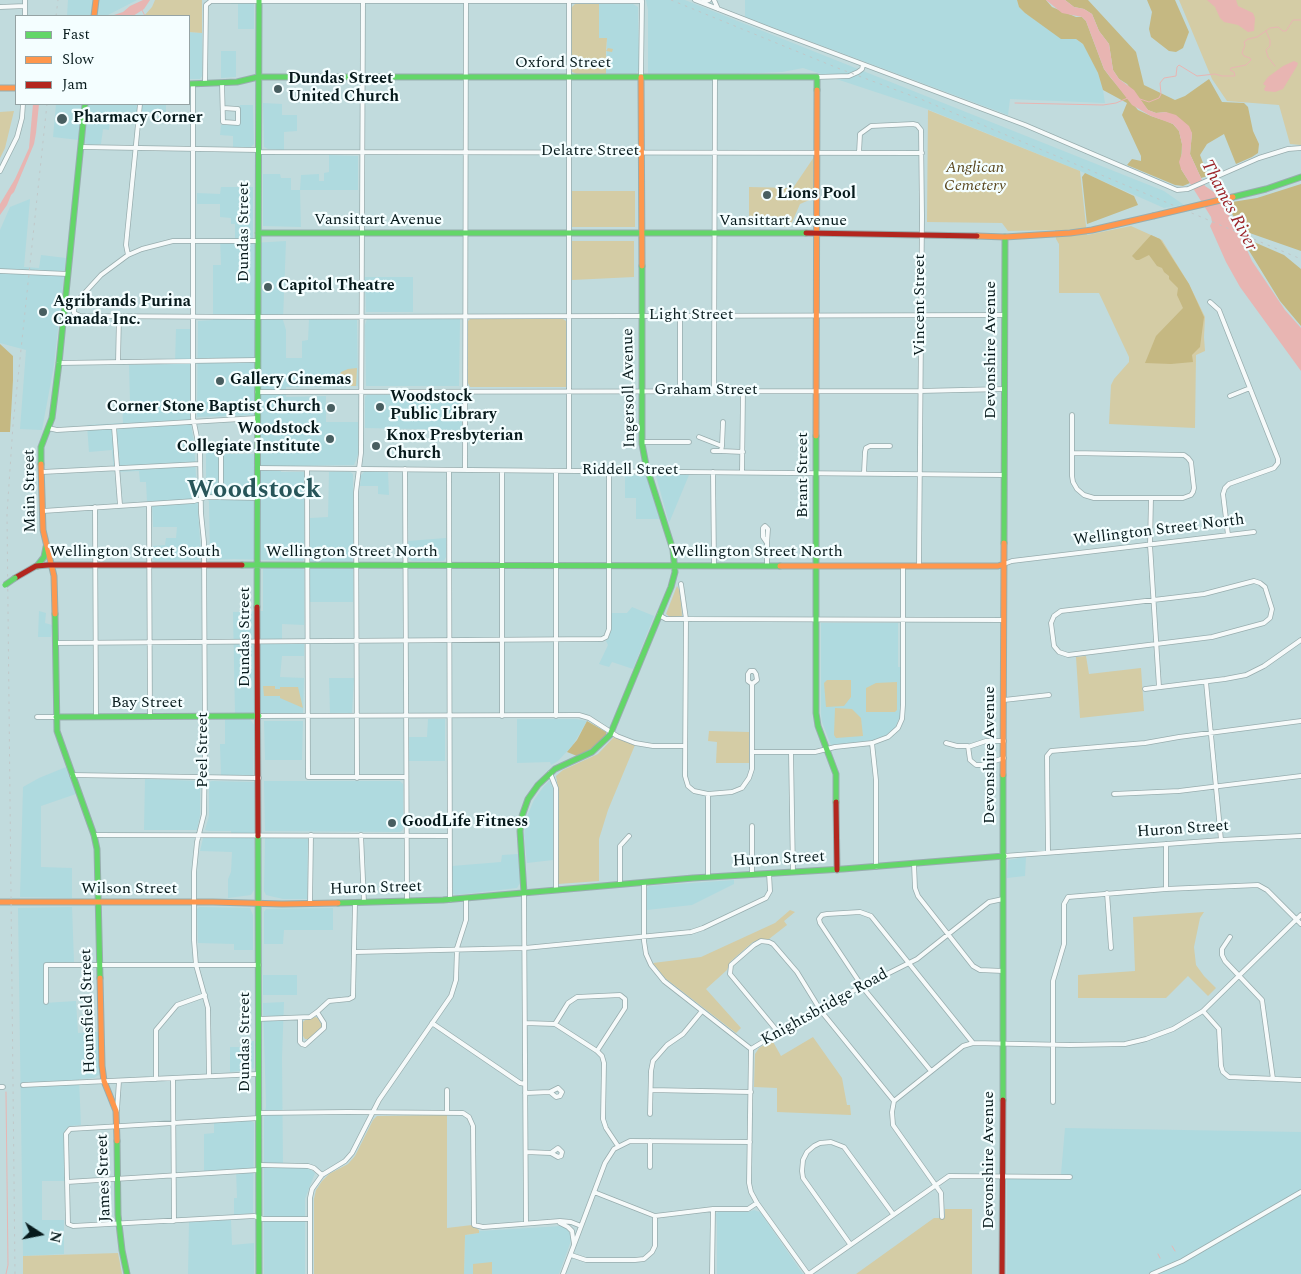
<!DOCTYPE html>
<style>
body{margin:0}
#map{position:relative;width:1301px;height:1274px;overflow:hidden;background:#c1dbdd;font-family:Spectral,serif}
canvas{display:block}
.legend{position:absolute;left:15px;top:15px;width:175px;height:90px;box-sizing:border-box;background:#f4feff;border:1px solid #95a3a4;margin:0;padding:6px 9px;list-style:none;font-size:15px;color:#071a1c}
.legend li{display:flex;align-items:center;gap:10px;height:25px}
.legend b{width:25px;border:1px solid #95a3a4}
.north{position:absolute;left:15px;top:1209px;width:50px;height:50px;-webkit-text-stroke:4px #f4feff;paint-order:stroke;rotate:101deg;font-size:14px;font-weight:700;line-height:20px;text-align:center;color:#071a1c}
.north::after{content:'';display:block;margin:auto;width:18px;height:22px;background:#071a1c;clip-path:polygon(50% 0,100% 100%,50% 72%,0 100%)}
</style>
<div id="map">
<canvas width="1301" height="1274"></canvas>
<ul class="legend">
<li><b style="height:6px;background:#63d668"></b>Fast</li>
<li><b style="height:6px;background:#ff974d"></b>Slow</li>
<li><b style="height:6px;background:#b3261e"></b>Jam</li>
</ul>
<div class="north">N</div>
</div>
<script>
const ctx = document.querySelector('canvas').getContext('2d');
ctx.lineJoin = 'round';
function paint(path, color) { ctx.fillStyle = color; ctx.fill(path, 'evenodd'); }
const toPath = rows => new Path2D(rows.map(r => 'M' + r).join(''));
function trace(path, color, width, dash) { ctx.strokeStyle = color; ctx.lineWidth = width; ctx.lineCap = dash ? 'butt' : 'round'; ctx.setLineDash(dash || []); ctx.stroke(path); }
function label(font, color, halo, rows, align = 'center') {
  ctx.font = font + ' Spectral,serif'; ctx.lineWidth = 4.5; ctx.setLineDash([]); ctx.textBaseline = 'middle'; ctx.strokeStyle = halo; ctx.fillStyle = color; for (const [text, x, y, turn = 0] of rows) {
    ctx.save(); ctx.translate(x, y); ctx.rotate((+turn || 0) * Math.PI / 180); ctx.textAlign = isNaN(turn) ? turn : align; if (halo) ctx.strokeText(text, 0, 0); ctx.fillText(text, 0, 0); ctx.restore();
  }
}
paint(toPath([
 [68,0,137,0,106,16,67,16],
 [231,0,254,0,254,29,238,29,238,4,231,4],
 [646,0,685,0,1164,191,1184,205,1164,208,1080,171,927,109,803,68,782,72,737,74,648,74,648,10],
 [745,0,1017,0,1019,7,1025,13,1043,25,1076,39,1084,45,1098,73,1103,90,1105,103,1010,99,1008,115,745,17],
 [599,4,633,4,638,7,639,70,636,74,606,74,607,38,599,38],
 [189,32,202,33,202,76,200,79,189,79],
 [221,51,236,51,236,77,221,78],
 [263,103,282,104,282,115,297,115,297,131,284,132,284,150,268,149,264,147],
 [56,104,166,104,166,112,111,112,109,130,103,129,101,144,89,145,79,140,53,137],
 [240,105,253,105,254,144,250,148,233,148,233,136,220,135,221,125,240,125],
 [329,155,358,156,358,190,300,190,301,227,263,226,263,174,280,174,281,178,291,178,291,190,300,190,301,175,319,174,319,181,324,181,324,173,329,172],
 [221,187,253,187,253,243,286,241,283,320,286,330,286,358,302,358,302,341,308,340,309,319,357,320,358,386,286,387,286,397,326,396,326,422,358,422,358,455,354,465,281,466,281,472,304,472,304,558,303,561,234,559,210,560,209,502,206,491,206,448,217,447,225,454,261,454,261,415,197,417,198,321,213,320,213,265,221,265,220,238,235,238,235,224,231,224,231,218,220,217,220,204,197,204,197,193,220,194],
 [30,199,24,267,39,268,41,255,66,258,54,365,42,430,20,429,26,350,0,343,0,230,10,207],
 [365,277,413,277,413,312,366,312],
 [367,319,460,319,459,386,366,386,365,325],
 [176,329,190,329,190,418,194,443,201,557,198,560,155,561,153,559,153,546,165,545,166,538,176,538,177,527,153,527,152,501,147,501,146,482,140,482,139,471,114,472,112,450,89,452,87,425,123,423,122,402,130,402,129,365,175,364],
 [460,394,462,397,462,430,365,428,365,397,367,395],
 [329,472,350,472,353,474,353,602,310,602,310,518,328,517],
 [364,472,388,472,389,495,378,494,378,486,360,486,361,475],
 [625,475,646,476,660,519,636,519,636,498,625,498],
 [659,475,689,475,669,523,656,476],
 [446,538,446,557,444,561,412,561,409,559,408,541],
 [266,568,302,568,304,570,304,625,282,624,282,643,304,644,304,656,282,656,280,677,304,678,303,713,235,714,233,612,263,611,263,569],
 [632,607,654,616,633,669,612,662,609,667,599,664,608,645,606,641,610,635,610,613,627,613],
 [39,611,46,613,45,623,52,625,51,637,38,637],
 [821,623,898,623,898,667,901,667,900,716,895,728,887,735,874,740,831,745,822,722,821,714],
 [329,678,354,678,352,713,330,713],
 [225,719,250,719,254,725,253,776,221,775,220,744,225,744],
 [428,719,445,719,445,761,409,761,408,737,427,737],
 [517,719,576,719,587,721,573,745,558,761,551,765,550,762,517,763],
 [264,721,303,721,302,760,265,760],
 [66,767,76,794,41,806,41,867,72,868,72,898,20,897,23,787,39,778],
 [145,779,200,781,200,816,197,830,144,830],
 [550,780,553,786,553,860,527,863,524,835,526,819,534,800,544,786],
 [212,781,254,782,254,890,251,895,228,898,228,879,231,872,232,852,200,851,203,838,232,837,231,831,209,831,205,830,209,816,209,782],
 [264,781,400,781,403,784,403,830,400,832,265,831],
 [265,838,308,839,307,899,283,899,266,895,264,891],
 [518,854,520,883,517,888,456,895,453,894,452,866,501,862,502,855],
 [1026,857,1025,876,1007,878,1008,860],
 [734,880,734,884,692,905,647,910,647,888,649,886],
 [72,907,74,962,44,963,44,1003,76,1001,78,1033,98,1032,100,1074,94,1078,79,1079,81,1125,70,1126,65,1130,65,1181,42,1181,42,1220,64,1220,64,1254,23,1256,18,908],
 [199,907,250,908,253,915,253,950,234,950,234,944,198,943,197,909],
 [333,908,333,930,284,930,283,944,264,944,264,912,266,909],
 [263,975,297,975,297,995,263,995],
 [284,1002,282,1057,283,1168,309,1168,315,1173,305,1199,305,1274,264,1274,264,1119,266,1106,263,1003],
 [243,1041,254,1041,254,1068,250,1070,230,1072,230,1047,243,1047],
 [250,1120,254,1123,254,1127,253,1213,234,1215,234,1198,237,1198,236,1169,204,1171,204,1134,214,1133,214,1123],
 [1065,1128,1301,1132,1301,1274,1007,1274,1007,1178,1065,1178,1061,1174],
 [754,1210,760,1212,803,1274,717,1274,717,1225,716,1214,718,1212,748,1212],
 [231,1220,232,1245,254,1243,254,1274,188,1274,189,1222],
 [562,1226,569,1231,572,1238,559,1274,464,1274,465,1235,479,1233,479,1231]
]), '#afdadf');
paint(toPath([
 [155,0,202,0,202,33,189,32,189,16,144,16,152,7],
 [1179,0,1301,0,1301,145,1290,144,1279,105,1227,101,1212,79],
 [575,4,599,4,599,38,607,38,606,51,608,48,613,49,612,52,606,51,606,74,577,74,572,72,571,8],
 [928,110,1080,171,1087,235,1131,226,1162,240,1189,284,1205,317,1204,337,1205,351,1196,355,1195,428,1109,424,1111,385,1114,379,1129,362,1129,357,1099,293,1059,293,1059,244,1056,239,1055,230,1008,231,1002,223,927,222],
 [14,111,5,148,0,158,0,112],
 [814,157,814,198,800,204,790,227,749,227,749,187,793,188],
 [572,191,635,191,635,227,572,227],
 [572,241,634,241,634,277,572,280],
 [470,319,563,319,566,321,566,387,470,387,468,383,468,321],
 [357,368,356,386,338,386,338,378,341,372,348,369],
 [677,586,680,591,682,616,670,617,666,614],
 [1086,656,1089,674,1141,668,1144,711,1080,718,1076,657],
 [827,680,851,680,851,697,844,706,826,707,824,683],
 [897,682,897,710,895,712,866,712,866,688,876,683],
 [263,686,275,686,275,689,280,689,280,687,298,687,303,708,280,698,280,696,264,696],
 [835,708,852,709,861,718,863,736,836,738,834,735],
 [709,731,749,732,749,763,716,763,717,742,708,741],
 [614,737,635,745,608,810,599,839,599,881,558,884,559,793,556,776,563,770,598,754],
 [790,910,795,912,784,921,787,925,769,939,761,939,753,942,731,961,727,970,706,989,741,1028,736,1033,665,978,653,963,701,957,775,923],
 [1204,912,1200,918,1194,947,1196,965,1204,976,1216,988,1208,996,1188,976,1166,998,1078,998,1078,975,1135,971,1133,917],
 [315,1017,318,1018,322,1026,309,1039,305,1039,303,1036,303,1022,305,1020],
 [813,1037,842,1078,847,1105,850,1105,851,1115,777,1112,777,1088,754,1087,755,1054,759,1048,772,1040,781,1056],
 [447,1115,447,1228,472,1225,479,1230,479,1233,465,1235,464,1274,314,1274,314,1199,316,1190,322,1181,329,1174,348,1164,355,1156,373,1120,377,1116],
 [945,1209,972,1209,972,1274,856,1274,934,1218,945,1218],
 [118,1253,122,1274,23,1274,23,1256],
 [492,1262,492,1274,473,1274,473,1264]
]), '#d4cca5');
paint(toPath([
 [1017,0,1046,0,1052,7,1076,17,1082,17,1086,21,1104,69,1110,77,1138,110,1151,116,1166,121,1173,124,1179,131,1182,144,1181,169,1190,183,1183,186,1175,185,1127,165,1132,159,1141,161,1141,156,1122,115,1127,103,1103,90,1098,73,1083,44,1076,39,1061,39,1025,13,1019,7],
 [1065,0,1088,0,1136,52,1144,85,1175,100,1185,96,1209,79,1222,102,1244,103,1248,107,1253,131,1259,144,1258,153,1252,157,1236,164,1224,134,1207,144,1200,155,1208,176,1201,178,1190,154,1192,133,1166,112,1156,113,1148,110,1127,84,1119,79,1113,70,1109,44,1099,31,1092,14,1084,9,1074,7],
 [1147,0,1175,0,1189,32,1183,48,1176,52,1169,51,1151,37,1149,29,1152,12],
 [1085,173,1134,196,1138,205,1087,224,1082,177],
 [1301,184,1301,251,1241,230,1226,203,1257,198],
 [1151,235,1160,239,1189,284,1204,317,1200,347,1192,355,1193,362,1171,364,1145,363,1156,336,1183,308,1177,295,1178,288,1169,279,1169,276,1164,272,1162,268,1157,266,1149,255,1139,260,1136,260,1132,256],
 [1240,236,1284,255,1301,269,1301,326,1280,301],
 [0,344,13,356,13,380,10,432,0,432],
 [587,721,606,732,606,736,596,746,577,756,567,752,577,740]
]), '#c5b882');
paint(toPath([
 [143,0,150,0,144,9,133,16,111,16,123,12,130,6],
 [1046,0,1065,0,1074,7,1084,9,1092,14,1099,31,1109,44,1113,70,1119,79,1134,90,1148,110,1156,113,1166,112,1176,115,1189,126,1192,133,1190,154,1201,178,1205,186,1214,192,1236,226,1252,261,1285,310,1301,328,1301,371,1240,287,1226,262,1210,226,1212,222,1211,217,1181,169,1179,162,1182,153,1182,144,1179,131,1173,124,1151,116,1132,105,1104,69,1086,21,1082,17,1062,13],
 [1207,0,1236,0,1238,6,1253,13,1255,18,1254,31,1248,32,1238,25,1224,22,1220,18,1215,7],
 [1294,61,1298,63,1297,66,1283,89,1275,92,1265,91,1264,89,1266,86,1263,84,1268,77,1283,66],
 [33,104,39,104,36,133,34,144,14,192,11,195,7,205,0,215,0,204,15,179,29,148]
]), '#e8b5b2');
trace(toPath([
 [142,10,145,16],
 [1266,31,1270,40,1270,46,1266,50,1268,57,1275,66],
 [1140,99,1149,102,1159,98,1161,94,1160,83,1164,78,1176,76,1177,67,1179,65,1197,76,1215,74,1222,76,1235,76,1234,72,1230,70,1231,68,1246,65,1251,60,1250,58,1244,56,1242,53,1245,45,1244,42,1248,39,1257,37,1270,28,1278,27,1283,31,1286,31,1293,20,1301,20],
 [1015,103,1103,105,1116,103,1130,97],
 [1172,1246,1175,1251],
 [1158,1254,1160,1258],
 [6,1274,8,1265,6,1092]
]), '#e8b5b2', 1);
const street = toPath([
 [25,0,25,16],
 [569,0,569,471],
 [695,0,772,30,1025,125,1177,190,1188,189,1259,158,1288,149,1301,148],
 [714,0,718,9],
 [702,2,709,0],
 [0,7,25,6],
 [817,77,849,76,858,72,862,69,863,65],
 [205,83,206,5,211,1,642,1,641,77],
 [222,83,223,122,238,123,238,109,223,108],
 [193,84,193,418,200,452,201,513,204,542,205,746,204,814,197,842,194,872,194,940,196,965,208,1008,209,1076],
 [81,147,258,150],
 [258,152,922,153],
 [859,153,860,134,871,126,913,124,917,125,921,130,922,216,919,566],
 [0,171,17,137,22,118,23,104],
 [258,241,173,241,142,249,128,255,101,275,80,298,74,309,74,313,80,316,253,317,1005,315],
 [128,255,126,245,140,104],
 [0,271,68,274],
 [1210,302,1219,310,1278,459,1278,463,1274,468,1229,484,1225,488,1223,494,1228,535],
 [680,316,680,391],
 [118,362,119,316],
 [59,363,257,360],
 [714,391,715,77],
 [257,392,920,391,1004,389],
 [1230,396,1250,388],
 [1072,415,1072,476,1073,482,1077,489,1084,495,1094,498,1183,498,1191,495,1193,492,1194,488,1191,462,1188,458,1184,455,1072,453],
 [114,427,120,505],
 [48,428,57,430,257,418],
 [699,437,722,446,721,451,743,452],
 [642,442,689,442],
 [199,445,218,445,221,449,221,497],
 [722,446,723,422],
 [713,451,721,451],
 [257,468,1003,475],
 [307,469,308,777,405,777],
 [405,469,407,901],
 [449,470,450,900],
 [465,470,466,0],
 [502,471,502,716],
 [556,471,556,716],
 [42,472,200,464],
 [713,472,714,565],
 [742,472,743,391],
 [864,473,865,452,866,448,870,446,890,446],
 [1151,498,1150,545,1159,687],
 [149,504,150,717],
 [95,507,96,717],
 [43,511,194,501,206,497,257,498],
 [1004,564,1012,561,1254,532],
 [767,565,767,543,763,537,763,528,765,526,768,529,767,543],
 [1254,581,1260,583,1265,587,1272,609,1270,618,1264,623,1212,637,1068,655,1059,652,1054,646,1051,623,1054,616,1061,611,1204,594,1254,581],
 [681,584,686,619,685,776,688,786,694,791,708,794,732,792,742,788,749,778,752,769,752,684,748,681,748,674,750,671,754,671,756,674,757,680,752,684],
 [659,615,666,619,683,619,1004,620],
 [55,643,602,639,606,637,609,629,609,471],
 [1206,682,1221,840],
 [1145,689,1225,679,1246,675,1264,666,1301,640],
 [1004,700,1049,695],
 [259,716,579,715,589,718,617,736,635,743,653,746,685,746],
 [37,717,56,717],
 [872,743,876,780,876,867],
 [946,743,957,746,968,746,970,760,976,765,982,765,1004,758],
 [968,747,986,741,1004,741],
 [752,752,815,752,835,747,872,743,888,737,898,728,902,719,903,705,903,566],
 [791,752,793,872],
 [550,773,556,788,556,890],
 [72,775,259,778],
 [357,778,356,492,361,453,363,0],
 [708,794,708,877],
 [1114,794,1179,791,1301,776],
 [752,826,752,874],
 [94,835,449,836],
 [361,835,364,902],
 [1166,844,1166,889],
 [1048,852,1047,756,1051,751,1145,743,1179,737,1301,721],
 [1004,856,1221,840,1301,836],
 [914,864,915,888,918,896,973,966,980,970,1003,971],
 [644,882,644,941,646,954,651,965,664,981,751,1049],
 [620,884,620,846,629,836],
 [524,893,526,1223],
 [1107,893,1111,948],
 [310,904,311,835],
 [1230,937,1222,949,1222,955,1225,961,1262,1000,1273,1079],
 [355,952,525,948,691,932,703,928,766,898,770,891,769,873],
 [46,1002,46,965,259,965],
 [1203,1011,1219,1029,1221,1066,1223,1072,1229,1077,1301,1080],
 [300,1018,300,1042,302,1044,305,1045,324,1028,324,1023,317,1012],
 [259,1019,310,1017,317,1012,329,1001,349,999,353,997,355,903],
 [432,1023,520,1083,525,1084],
 [525,1023,555,1024,597,1051,602,1056,604,1063,603,1119,606,1128,618,1146],
 [555,1024,568,1003,577,997,620,995,625,999,625,1008,597,1051],
 [778,1032,730,974,731,965,754,945,761,941,769,942,773,944,797,972,821,1011,894,1101],
 [751,1049,819,1008,917,959,989,902,1003,899],
 [751,1049,749,1183,751,1192,757,1203,808,1274],
 [931,1071,864,989,820,923,819,919,822,915,827,914,860,912,871,916,973,1043],
 [173,1078,174,1221],
 [156,1079,156,1030,177,1005,205,995],
 [23,1085,258,1074],
 [0,1087,3,1087],
 [558,1088,562,1092,560,1096,556,1097,550,1092,558,1088],
 [447,1090,447,1112],
 [651,1090,751,1092],
 [525,1093,550,1092],
 [894,1101,963,1046,973,1043,1070,1045,1125,1044,1146,1039,1173,1029,1203,1011,1301,915],
 [894,1101,892,1112,893,1125,941,1193,942,1217],
 [1053,1102,1053,981,1064,944,1064,904,1068,897,1166,889,1258,885,1267,890,1301,924],
 [117,1110,119,1081],
 [259,1113,348,1112,463,1113,469,1117,473,1126,474,1225,483,1227,560,1221,571,1222,581,1226],
 [650,1114,651,1071,653,1061,667,1045,683,1034,702,1011],
 [259,1118,70,1129,66,1134,68,1224,73,1226,254,1216,263,1219,310,1219],
 [526,1152,551,1153,558,1148,562,1152,561,1156,558,1157,551,1153],
 [259,1165,308,1166,314,1168,322,1175],
 [650,1167,650,1141],
 [67,1182,259,1170],
 [594,1192,655,1216,713,1209,748,1209,757,1203],
 [560,1223,568,1227,572,1231,574,1244],
 [850,1244,803,1178,802,1171,803,1160,807,1152,814,1146,820,1143,831,1142,844,1147,893,1214],
 [571,1255,586,1260,635,1260,644,1259,652,1252,655,1246,655,1216],
 [310,1274,310,1198,312,1189,322,1175,345,1161,352,1153,379,1100,451,996,456,980,457,948,466,920,466,898],
 [563,1274,605,1163,614,1149,630,1141,750,1142],
 [712,1274,713,1209],
 [809,1274,949,1176,1070,1177],
 [1152,1274,1182,1261,1301,1192]
]);
const fast = toPath([
 [189,84,237,82,258,77,817,77,817,90],
 [1233,197,1266,189,1301,177],
 [258,233,806,233],
 [816,436,816,713,818,726,836,774,836,802],
 [41,464,41,447,52,418,59,363,85,104],
 [1004,543,1005,237],
 [242,565,780,566],
 [37,566,44,557,46,547],
 [257,607,259,0],
 [55,614,57,731,94,835,97,849,100,978],
 [56,717,259,716],
 [258,836,259,1274],
 [524,893,520,831,522,816,528,799,538,785,555,769,592,752,610,735,671,587,675,572,673,550,646,465,642,444,642,266],
 [338,903,443,900,693,878,843,869,1004,856],
 [1003,1100,1003,775],
 [117,1141,118,1215,122,1250,127,1274]
]);
const slow = toPath([
 [94,16,96,0],
 [641,77,642,266],
 [0,88,16,88],
 [977,236,1005,237,1070,233,1092,230,1153,216],
 [816,436,817,90],
 [41,464,43,530,54,576,55,614],
 [780,566,998,566,1004,564],
 [1003,775,1004,543],
 [0,902,213,902,282,904,338,903],
 [100,978,102,1066,104,1081,116,1111,117,1141]
]);
const jam = toPath([
 [806,233,977,236],
 [15,578,36,566,48,565,242,565],
 [257,607,258,836],
 [836,802,837,870],
 [1002,1274,1003,1100]
]);
trace(street, '#98adae', 5.5);
trace(fast, '#98adae', 7);
trace(slow, '#98adae', 7);
trace(jam, '#98adae', 7);
trace(street, '#f6fafa', 4);
trace(fast, '#63d668', 5);
trace(slow, '#ff974d', 5);
trace(jam, '#b3261e', 5);
trace(toPath([
 [671,0,840,69,923,100,1301,259],
 [56,16,58,0],
 [15,1274,7,514,13,425,47,104]
]), '#c0c7c8', 1, [2.5, 5]);
const fastBridge = toPath([
 [5,585,15,578]
]);
const slowBridge = toPath([
 [1153,216,1233,197]
]);
trace(fastBridge, '#98adae', 7, []);
trace(slowBridge, '#98adae', 7, []);
trace(fastBridge, '#63d668', 5);
trace(slowBridge, '#ff974d', 5);
for (const [x, y, r, color] of [
 [278,89,5,"#485e60"],
 [62,119,6,"#485e60"],
 [767,195,5,"#485e60"],
 [268,287,5,"#485e60"],
 [43,312,5,"#485e60"],
 [220,381,5,"#485e60"],
 [380,407,5,"#485e60"],
 [331,408,5,"#485e60"],
 [330,439,5,"#485e60"],
 [376,446,5,"#485e60"],
 [392,823,5,"#485e60"]
]) { const dot = new Path2D(); dot.arc(x, y, r, 0, 2 * Math.PI); ctx.fillStyle = color; ctx.fill(dot); trace(dot, '#f4feff', 2); }
label('16px', '#071a1c', '#f4feff', [
 ["Oxford Street",563,64],
 ["Delatre Street",590,152],
 ["Vansittart Avenue",378,221],
 ["Vansittart Avenue",783,222],
 ["Dundas Street",245,232,-90],
 ["Vincent Street",921,305,-90],
 ["Light Street",691,316],
 ["Devonshire Avenue",992,350,-90],
 ["Ingersoll Avenue",630,388,-91],
 ["Graham Street",706,391],
 ["Riddell Street",630,471],
 ["Brant Street",804,475,-90],
 ["Main Street",31,491,-91],
 ["Wellington Street North",1159,531,-7],
 ["Wellington Street South",135,553],
 ["Wellington Street North",352,553],
 ["Wellington Street North",757,553],
 ["Dundas Street",246,637,-90],
 ["Bay Street",147,704],
 ["Peel Street",204,750,-90],
 ["Devonshire Avenue",991,755,-90],
 ["Huron Street",1183,830,-4],
 ["Huron Street",779,860,-3],
 ["Huron Street",376,889,-2],
 ["Wilson Street",129,890],
 ["Knightsbridge Road",825,1008,-29],
 ["Hounsfield Street",89,1011,-92],
 ["Dundas Street",246,1042,-90],
 ["Devonshire Avenue",990,1160,-90],
 ["James Street",105,1178,-92]
]);
label('bold 16px', '#071a1c', '#f4feff', [
 ["Dundas Street",288,80],
 ["United Church",288,98],
 ["Pharmacy Corner",73,119],
 ["Lions Pool",777,195],
 ["Capitol Theatre",278,287],
 ["Agribrands Purina",53,303],
 ["Canada Inc.",53,321],
 ["Gallery Cinemas",230,381],
 ["Woodstock",390,398],
 ["Public Library",390,416],
 ["Corner Stone Baptist Church",321,408,"right"],
 ["Woodstock",320,430,"right"],
 ["Collegiate Institute",320,448,"right"],
 ["Knox Presbyterian",386,437],
 ["Church",386,455],
 ["GoodLife Fitness",402,823]
], 'left');
label('italic 16px', '#5a471f', '#f4feff', [
 ["Anglican",975,169],
 ["Cemetery",975,187]
]);
label('italic 18px', '#9c2429', '#f4feff', [
 ["Thames River",1228,206,62]
]);
label('bold 26px', '#275559', '#f4feff', [
 ["Woodstock",254,492]
]);
</script>
